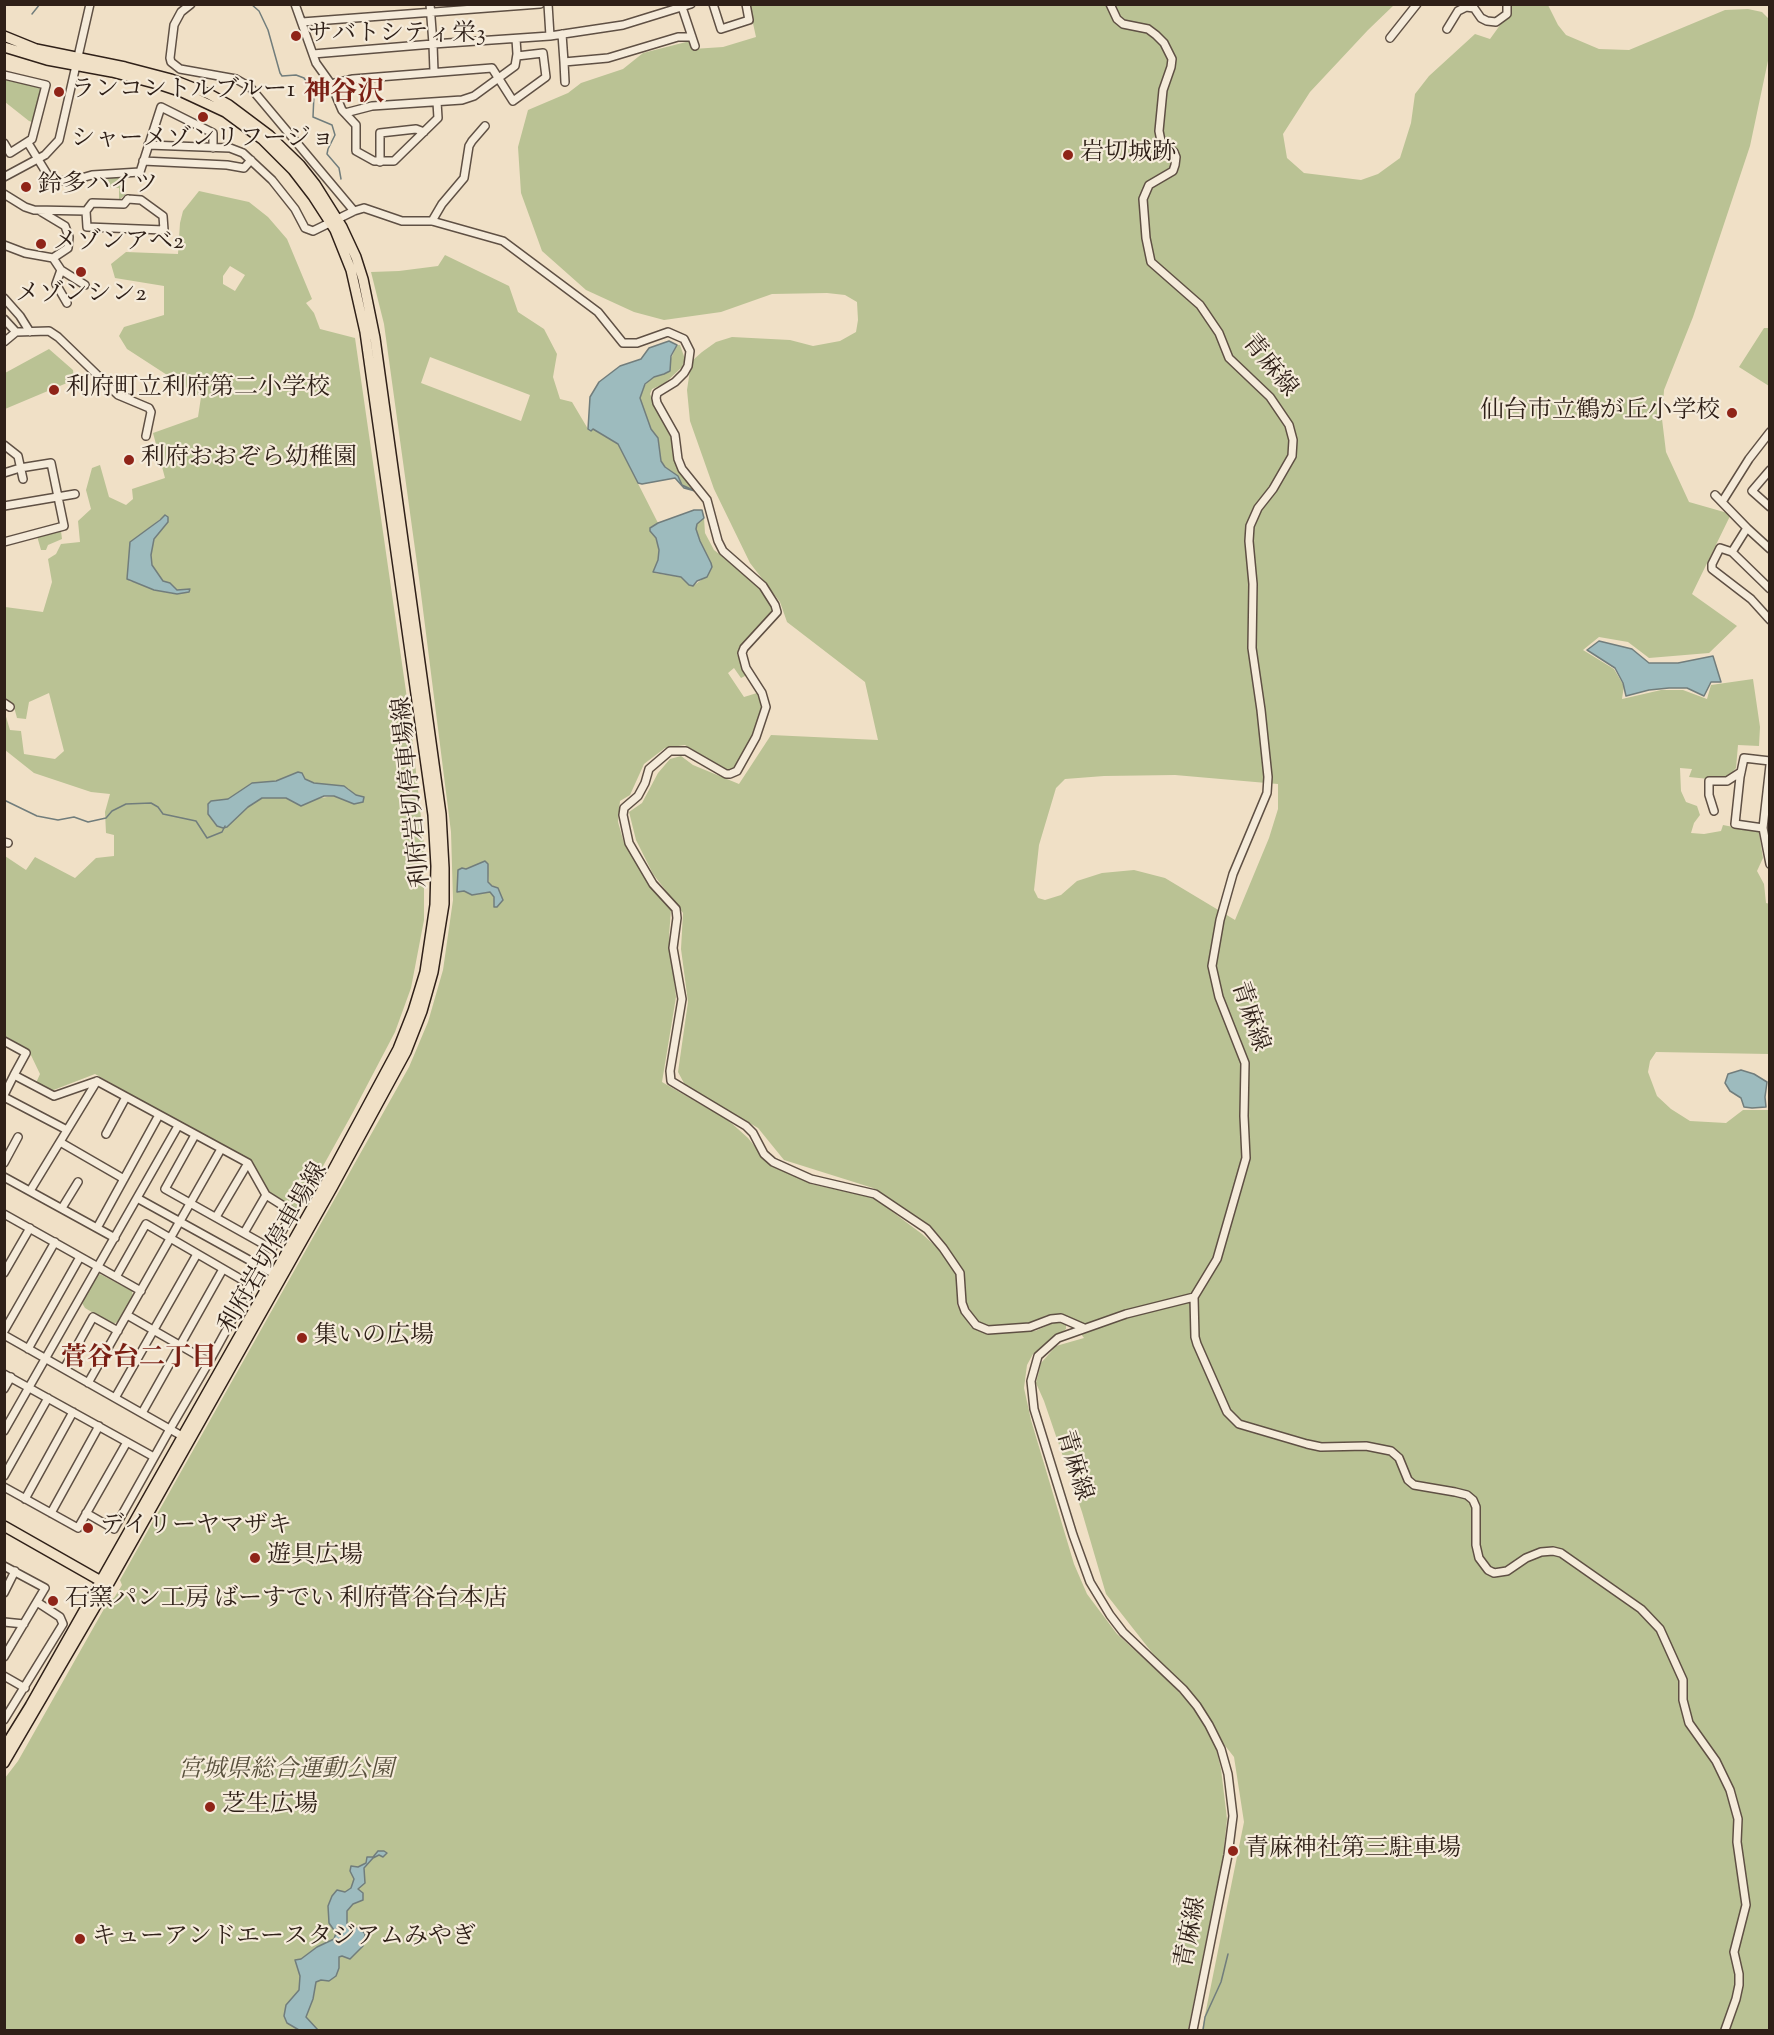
<!DOCTYPE html>
<meta charset="utf-8">
<style>
body{margin:0}
#map{position:relative;width:1774px;height:2035px;overflow:hidden;background:#f0e0c6;font-family:"Sorts Mill Goudy",serif}
canvas{display:block}
.frame{position:absolute;inset:0;border:6px solid #2f2018;pointer-events:none}
</style>
<div id="map">
<canvas width="1774" height="2035"></canvas>
<div class="frame"></div>
</div>
<script>
const ctx = document.querySelector('canvas').getContext('2d');
ctx.lineJoin = 'round';
function paint(path, color) { ctx.fillStyle = color; ctx.fill(path, 'evenodd'); }
const toPath = rows => new Path2D(rows.map(r => 'M' + r).join(''));
function trace(path, color, width, dash) { ctx.strokeStyle = color; ctx.lineWidth = width; ctx.lineCap = dash ? 'butt' : 'round'; ctx.setLineDash(dash || []); ctx.stroke(path); }
function label(font, color, halo, rows, align = 'center') {
  ctx.font = font + ' "Sorts Mill Goudy","Noto Serif JP",serif'; ctx.lineWidth = 4.5; ctx.setLineDash([]); ctx.textBaseline = 'middle'; ctx.strokeStyle = halo; ctx.fillStyle = color; for (const [text, x, y, turn = 0] of rows) {
    ctx.save(); ctx.translate(x, y); ctx.rotate((+turn || 0) * Math.PI / 180); ctx.textAlign = isNaN(turn) ? turn : align; if (halo) ctx.strokeText(text, 0, 0); ctx.fillText(text, 0, 0); ctx.restore();
  }
}
paint(toPath([
 [749,5,1394,5,1368,30,1310,92,1283,134,1287,158,1304,173,1361,180,1378,174,1400,158,1411,123,1415,94,1429,76,1475,34,1490,39,1508,14,1510,5,1548,5,1558,25,1566,35,1599,49,1629,50,1725,10,1748,9,1762,12,1769,19,1769,56,1750,146,1693,317,1664,390,1662,419,1666,452,1689,502,1731,514,1692,594,1737,626,1709,653,1649,658,1628,642,1599,637,1583,650,1614,669,1624,686,1622,699,1661,690,1683,690,1707,699,1711,685,1753,679,1760,727,1759,746,1738,745,1736,768,1728,777,1719,780,1689,777,1692,769,1680,768,1681,791,1686,802,1697,806,1700,815,1694,823,1691,833,1704,834,1721,831,1723,825,1759,832,1763,858,1757,871,1764,884,1766,903,1770,904,1769,1054,1656,1052,1650,1061,1648,1072,1657,1096,1671,1109,1690,1121,1726,1123,1743,1110,1769,1110,1769,2030,1202,2030,1244,1822,1234,1757,1106,1594,1082,1512,1044,1401,1036,1383,1041,1363,1056,1346,1084,1338,1068,1317,1047,1315,1029,1324,988,1326,977,1321,965,1301,963,1271,950,1250,930,1227,873,1188,784,1160,758,1128,685,1085,678,1072,688,1002,681,949,683,913,653,874,636,840,629,812,642,803,658,773,670,759,681,756,693,765,739,784,771,735,878,740,865,682,787,622,780,602,750,563,714,489,690,421,687,390,690,370,693,360,702,352,716,342,732,337,790,340,813,346,840,341,856,332,858,320,857,302,845,295,827,293,772,294,721,312,664,320,634,312,586,290,542,251,521,193,518,147,528,110,568,93,581,83,623,69,643,53,690,41,693,49,723,47,756,37],
 [1175,775,1278,784,1278,809,1269,838,1235,920,1165,878,1134,870,1102,873,1077,881,1061,895,1045,900,1038,898,1034,890,1039,845,1056,788,1065,779,1104,776],
 [5,80,39,87,41,91,35,123,29,121,5,102],
 [115,177,126,177,125,195,119,200,119,188,106,187,103,181],
 [199,191,249,202,268,217,287,239,312,299,306,303,314,313,320,329,355,338,411,726,424,845,424,920,411,988,395,1032,352,1114,298,1211,269,1193,250,1162,95,1074,51,1091,36,1083,40,1074,28,1049,5,1036,5,856,26,870,35,857,75,878,96,858,114,856,114,835,106,833,105,812,110,794,91,792,34,773,5,750,4,710,10,730,21,731,24,754,55,759,64,751,49,693,29,702,26,719,17,718,14,707,5,699,5,607,43,612,52,582,48,559,56,554,61,544,80,542,78,521,91,509,86,490,92,468,100,465,109,497,126,505,133,499,132,489,165,478,153,433,198,417,201,397,127,349,119,336,124,327,164,315,164,286,115,278,111,264,126,252,178,254,180,223,183,211],
 [230,266,245,275,235,291,223,284,223,276],
 [165,515,168,522,154,539,151,555,152,565,163,581,170,583,176,590,191,589,189,592,175,594,154,590,143,584,129,581,143,533],
 [298,772,302,773,305,779,314,783,348,788,363,802,354,804,334,796,314,799,307,804,286,798,262,798,248,807,227,827,223,828,214,823,207,809,208,804,211,801,228,799,240,792,287,777],
 [445,255,509,286,518,312,544,329,557,354,553,377,560,399,572,402,588,429,593,429,618,444,658,523,650,528,650,531,656,538,659,550,658,560,654,573,681,577,689,585,693,586,708,575,711,563,700,541,696,529,697,524,704,518,705,533,714,550,759,585,773,608,773,612,740,646,737,654,747,675,741,678,734,668,728,673,744,697,757,693,762,707,753,736,738,765,733,770,727,770,685,745,665,748,644,764,630,795,620,801,618,822,624,843,649,884,671,910,669,936,676,997,662,1082,728,1120,748,1138,769,1164,811,1184,874,1198,922,1234,941,1251,957,1273,957,1305,971,1327,981,1332,1035,1331,1056,1322,1061,1322,1066,1324,1066,1329,1033,1354,1027,1365,1024,1388,1031,1420,1074,1564,1087,1594,1117,1634,1166,1679,1193,1706,1214,1740,1221,1769,1227,1819,1223,1857,1188,2030,5,2030,5,1778,18,1761,109,1600,114,1598,122,1585,120,1580,409,1067,428,1022,443,970,453,900,451,832,419,578,384,324,371,272,399,271,438,266],
 [430,357,530,395,521,421,421,383],
 [474,866,488,874,489,884,499,889,497,907,494,907,494,897,490,892,474,895,462,891,463,869],
 [1764,328,1769,328,1769,386,1739,367],
 [677,345,680,345,685,359,682,367,664,384,652,389,650,394,672,440,675,460,681,473,694,490,682,485,678,476,665,467,661,461,658,438,651,429,640,398,645,385,654,377,664,374],
 [49,349,73,370,74,380,5,409,5,373],
 [61,531,62,539,48,545,46,550,41,550,37,536],
 [100,1274,132,1291,133,1297,118,1322,112,1324,85,1308,82,1303,96,1276]
]), '#bac294');
const water = toPath([
 [669,341,677,345,671,356,670,371,664,374,654,377,645,384,640,398,651,429,658,438,661,461,665,467,678,476,682,485,695,491,684,488,675,478,642,484,638,483,618,444,593,429,591,431,588,429,590,397,599,382,620,366,641,359,649,348,669,341],
 [694,510,702,510,704,518,697,524,696,529,700,541,711,563,712,567,707,577,697,581,693,586,689,585,681,577,653,572,658,560,659,550,656,538,650,531,650,528,658,523,694,510],
 [165,515,168,517,168,522,154,539,151,555,152,565,163,581,170,583,177,590,190,589,189,592,177,594,154,590,127,579,130,542,160,520,165,515],
 [1599,641,1632,649,1649,663,1678,663,1713,656,1721,682,1711,682,1704,696,1687,688,1669,688,1649,690,1626,696,1623,683,1615,668,1587,650,1599,641],
 [298,772,302,773,305,779,314,783,344,786,356,795,364,797,363,802,354,804,334,796,324,796,301,806,286,798,262,798,248,807,227,827,223,828,217,826,208,814,208,804,211,801,228,799,252,783,276,781,298,772],
 [485,861,488,864,488,882,492,886,498,888,503,900,497,907,494,907,494,897,490,892,472,895,464,891,457,892,458,870,462,868,466,869,485,861],
 [1741,1070,1754,1074,1767,1082,1765,1097,1766,1107,1752,1108,1744,1107,1741,1098,1730,1091,1725,1083,1728,1074,1741,1070],
 [378,1851,384,1851,387,1853,383,1857,379,1855,373,1858,364,1868,365,1883,358,1889,363,1893,363,1900,353,1904,347,1911,347,1924,351,1927,360,1928,365,1934,363,1946,350,1959,342,1956,339,1957,339,1968,336,1976,329,1981,321,1980,316,1982,313,1999,306,2017,318,2030,299,2030,287,2023,284,2016,286,2005,299,1990,300,1976,295,1960,301,1959,317,1947,334,1939,336,1933,329,1923,328,1906,332,1896,337,1890,345,1892,351,1888,354,1879,350,1871,351,1866,358,1867,366,1863,367,1857,373,1857,378,1851]
]);
paint(water, '#9dbbbe');
trace(water, '#717d7c', 1.5);
trace(toPath([
 [251,4,259,11,268,30,280,73,282,76,296,75,304,78,314,94,313,117,332,125,335,135,328,149,327,154,339,168,341,179],
 [32,14,40,4],
 [4,800,37,816,58,820,74,817,88,822,106,818,112,811,126,804,151,803,158,807,163,814,196,821,207,838,222,832,225,826],
 [1203,2030,1205,2017,1221,1982,1228,1954]
]), '#717d7c', 1.5);
const minor = toPath([
 [191,4,181,12,174,25,170,58,171,62,180,69,236,79,250,87,354,211],
 [295,4,316,63,331,84,342,110,356,125,356,151,374,161,394,161,438,118,437,102],
 [681,4,695,46],
 [713,4,721,29,749,20,746,4],
 [1110,4,1117,19,1123,24,1148,29,1156,35,1164,43,1172,59,1171,67,1163,90,1159,131,1161,141,1174,152,1176,157,1175,165,1173,171,1149,185,1143,199,1146,238,1151,262,1200,305,1219,333,1229,358,1270,397,1289,425,1293,440,1292,456,1273,489,1258,508,1250,526,1249,541,1253,584,1252,648,1261,710,1268,777,1267,793,1233,874,1220,920,1212,966,1219,997,1245,1063,1244,1116,1246,1158,1217,1259,1194,1297,1126,1314,1058,1338,1038,1356,1031,1381,1034,1409,1073,1535,1090,1582,1110,1615,1123,1632,1183,1689,1197,1706,1209,1725,1221,1749,1228,1774,1233,1816,1228,1855,1193,2030],
 [302,22,540,4],
 [1447,29,1458,11,1466,7,1474,8,1481,18,1487,21,1496,22,1507,14,1507,4],
 [562,34,564,62],
 [550,36,623,25,691,4],
 [1390,38,1417,4],
 [313,54,433,44,430,4],
 [434,72,433,44,550,36,548,4],
 [4,75,46,85,32,139,10,153,4,143],
 [565,82,564,62,608,58,678,37,692,37],
 [331,84,353,79,492,68,513,101,546,77,543,53,517,56],
 [345,113,372,106,462,100,474,96,515,66,517,54,516,39],
 [28,143,52,182,78,179,92,175,140,172,161,107,213,133,213,148],
 [148,145,230,148,243,153,272,180,295,209,305,228,313,231,354,211,364,208,402,221,432,221,503,241,598,312,623,343,637,343,668,332,684,339,690,351,688,366,684,373,675,382,657,393,656,398,657,403,675,435,678,459,682,469,707,500,718,541,723,551,763,586,775,605,777,612,744,648,742,653,746,668,762,693,766,707,756,737,737,771,730,774,726,774,686,751,670,751,649,769,645,783,638,796,624,808,623,815,629,843,653,884,676,909,677,918,673,948,682,999,670,1071,671,1081,746,1126,753,1133,764,1154,773,1162,811,1179,875,1194,927,1229,943,1248,960,1273,962,1303,965,1311,976,1325,988,1330,1030,1327,1051,1319,1061,1318,1084,1328],
 [143,161,227,165,244,168,251,160],
 [380,162,380,133,416,129,424,132],
 [4,177,45,155,59,140,90,4],
 [4,194,25,207,34,210,86,211],
 [128,199,141,200,163,216,164,230,87,227,86,211,92,203,124,204,128,199],
 [40,211,65,226,69,237,68,248,53,258],
 [432,221,442,204,464,178,469,146,472,141,485,126],
 [4,245,25,253,53,258,61,270,85,285],
 [61,270,56,284,67,303],
 [4,298,20,316,30,332],
 [4,319,16,332],
 [4,342,16,332,49,331,58,337,118,395,149,408,151,412,146,436],
 [4,445,18,456,23,479],
 [1770,470,1752,491,1770,507],
 [4,473,20,468,51,463,64,526,4,542],
 [1715,495,1747,528,1732,552],
 [1722,502,1749,459,1770,432],
 [4,506,75,494],
 [1747,528,1770,549],
 [1770,589,1732,552,1720,548,1712,564,1712,569,1751,599,1770,620],
 [4,703,10,707],
 [1770,765,1763,828,1770,864],
 [1714,811,1709,795,1709,781,1727,781,1741,772],
 [1763,828,1735,824,1740,777,1744,758,1770,761],
 [4,842,8,843],
 [4,1041,26,1053,14,1075],
 [4,1095,14,1075,54,1096,97,1081,248,1163,266,1195,293,1212,272,1249,165,1189,195,1135],
 [4,1097,67,1130],
 [106,1134,126,1097],
 [60,1142,124,1179],
 [4,1163,18,1137],
 [4,1177,115,1238],
 [30,1191,97,1081],
 [137,1198,278,1276],
 [62,1208,78,1182],
 [4,1214,141,1291],
 [216,1217,248,1163],
 [97,1228,159,1115],
 [244,1233,266,1195],
 [4,1273,30,1228],
 [1194,1297,1195,1337,1197,1344,1227,1412,1239,1424,1307,1444,1321,1447,1366,1446,1391,1451,1399,1458,1408,1480,1414,1485,1455,1492,1467,1495,1473,1500,1476,1507,1476,1545,1479,1558,1488,1570,1494,1573,1507,1571,1526,1558,1541,1552,1553,1551,1561,1553,1641,1609,1660,1629,1683,1680,1683,1700,1689,1723,1716,1761,1730,1790,1738,1819,1737,1842,1746,1905,1734,1952,1739,1974,1739,1985,1736,1999,1725,2030],
 [127,1315,209,1362],
 [4,1331,55,1242],
 [4,1335,182,1436],
 [28,1349,80,1257],
 [64,1369,93,1317,118,1331],
 [4,1374,154,1457],
 [88,1383,221,1149],
 [4,1389,11,1377],
 [115,1398,197,1254],
 [142,1413,223,1269],
 [4,1431,178,1126],
 [4,1476,48,1398],
 [4,1487,78,1528,127,1442],
 [25,1499,73,1412],
 [51,1513,99,1426],
 [86,1513,114,1529,170,1429,209,1362,251,1285,146,1224,116,1277],
 [4,1566,45,1588,4,1657],
 [4,1593,15,1571],
 [4,1622,24,1624],
 [4,1676,25,1688],
 [4,1720,63,1624,60,1617,37,1602]
]);
const major = toPath([
 [4,36,36,49,125,67,171,79,209,94,229,105,269,135,300,165,315,184,342,227,356,257,363,279,375,338,441,814,444,868,444,904,433,972,422,1011,406,1052,332,1188,108,1585,4,1763],
 [4,47,47,60,112,72,161,85,182,92,225,112,263,140,293,170,313,196,335,230,351,270,365,332,426,765,433,815,436,866,435,905,425,972,413,1011,398,1049,327,1181,30,1706,4,1748],
 [4,1526,106,1584]
]);
trace(minor, '#5f5044', 10);
trace(major, '#2f2018', 12);
trace(minor, '#f5ebda', 7);
trace(major, '#f0e0c6', 9);
for (const [x, y, r, color] of [
 [296,36,6,"#8f2418"],
 [59,92,6,"#8f2418"],
 [203,117,6,"#8f2418"],
 [1068,155,6,"#8f2418"],
 [26,187,6,"#8f2418"],
 [41,244,6,"#8f2418"],
 [81,272,6,"#8f2418"],
 [54,390,6,"#8f2418"],
 [1732,413,6,"#8f2418"],
 [129,460,6,"#8f2418"],
 [302,1338,6,"#8f2418"],
 [88,1528,6,"#8f2418"],
 [255,1558,6,"#8f2418"],
 [53,1601,6,"#8f2418"],
 [210,1807,6,"#8f2418"],
 [1233,1851,6,"#8f2418"],
 [80,1939,6,"#8f2418"]
]) { const dot = new Path2D(); dot.arc(x, y, r, 0, 2 * Math.PI); ctx.fillStyle = color; ctx.fill(dot); trace(dot, '#f5ebda', 2); }
label('24px', '#2f2018', '#f5ebda', [
 ["サバトシティ栄3",308,36],
 ["ランコントルブルー1",71,92],
 ["シャーメゾンリフージョ",203,141,"center"],
 ["岩切城跡",1080,155],
 ["鈴多ハイツ",38,187],
 ["メゾンアベ2",53,244],
 ["メゾンシン2",81,296,"center"],
 ["利府町立利府第二小学校",66,390],
 ["仙台市立鶴が丘小学校",1720,413,"right"],
 ["利府おおぞら幼稚園",141,460],
 ["集いの広場",314,1338],
 ["デイリーヤマザキ",100,1528],
 ["遊具広場",267,1558],
 ["石窯パン工房 ばーすでい 利府菅谷台本店",65,1601],
 ["芝生広場",222,1807],
 ["青麻神社第三駐車場",1245,1851],
 ["キューアンドエースタジアムみやぎ",92,1939]
], 'left');
label('24px', '#2f2018', '#f5ebda', [
 ["青麻線",1268,367,51],
 ["利府岩切停車場線",414,792,-96],
 ["青麻線",1248,1017,71],
 ["利府岩切停車場線",275,1249,-60],
 ["青麻線",1072,1466,73],
 ["青麻線",1193,1933,-79]
]);
label('italic 24px', '#59513d', '#f5ebda', [
 ["宮城県総合運動公園",286,1772]
]);
label('bold 26px', '#7a1f14', '#f5ebda', [
 ["菅谷台二丁目",139,1361]
]);
label('bold 27px', '#7a1f14', '#f5ebda', [
 ["神谷沢",344,95]
]);
</script>
